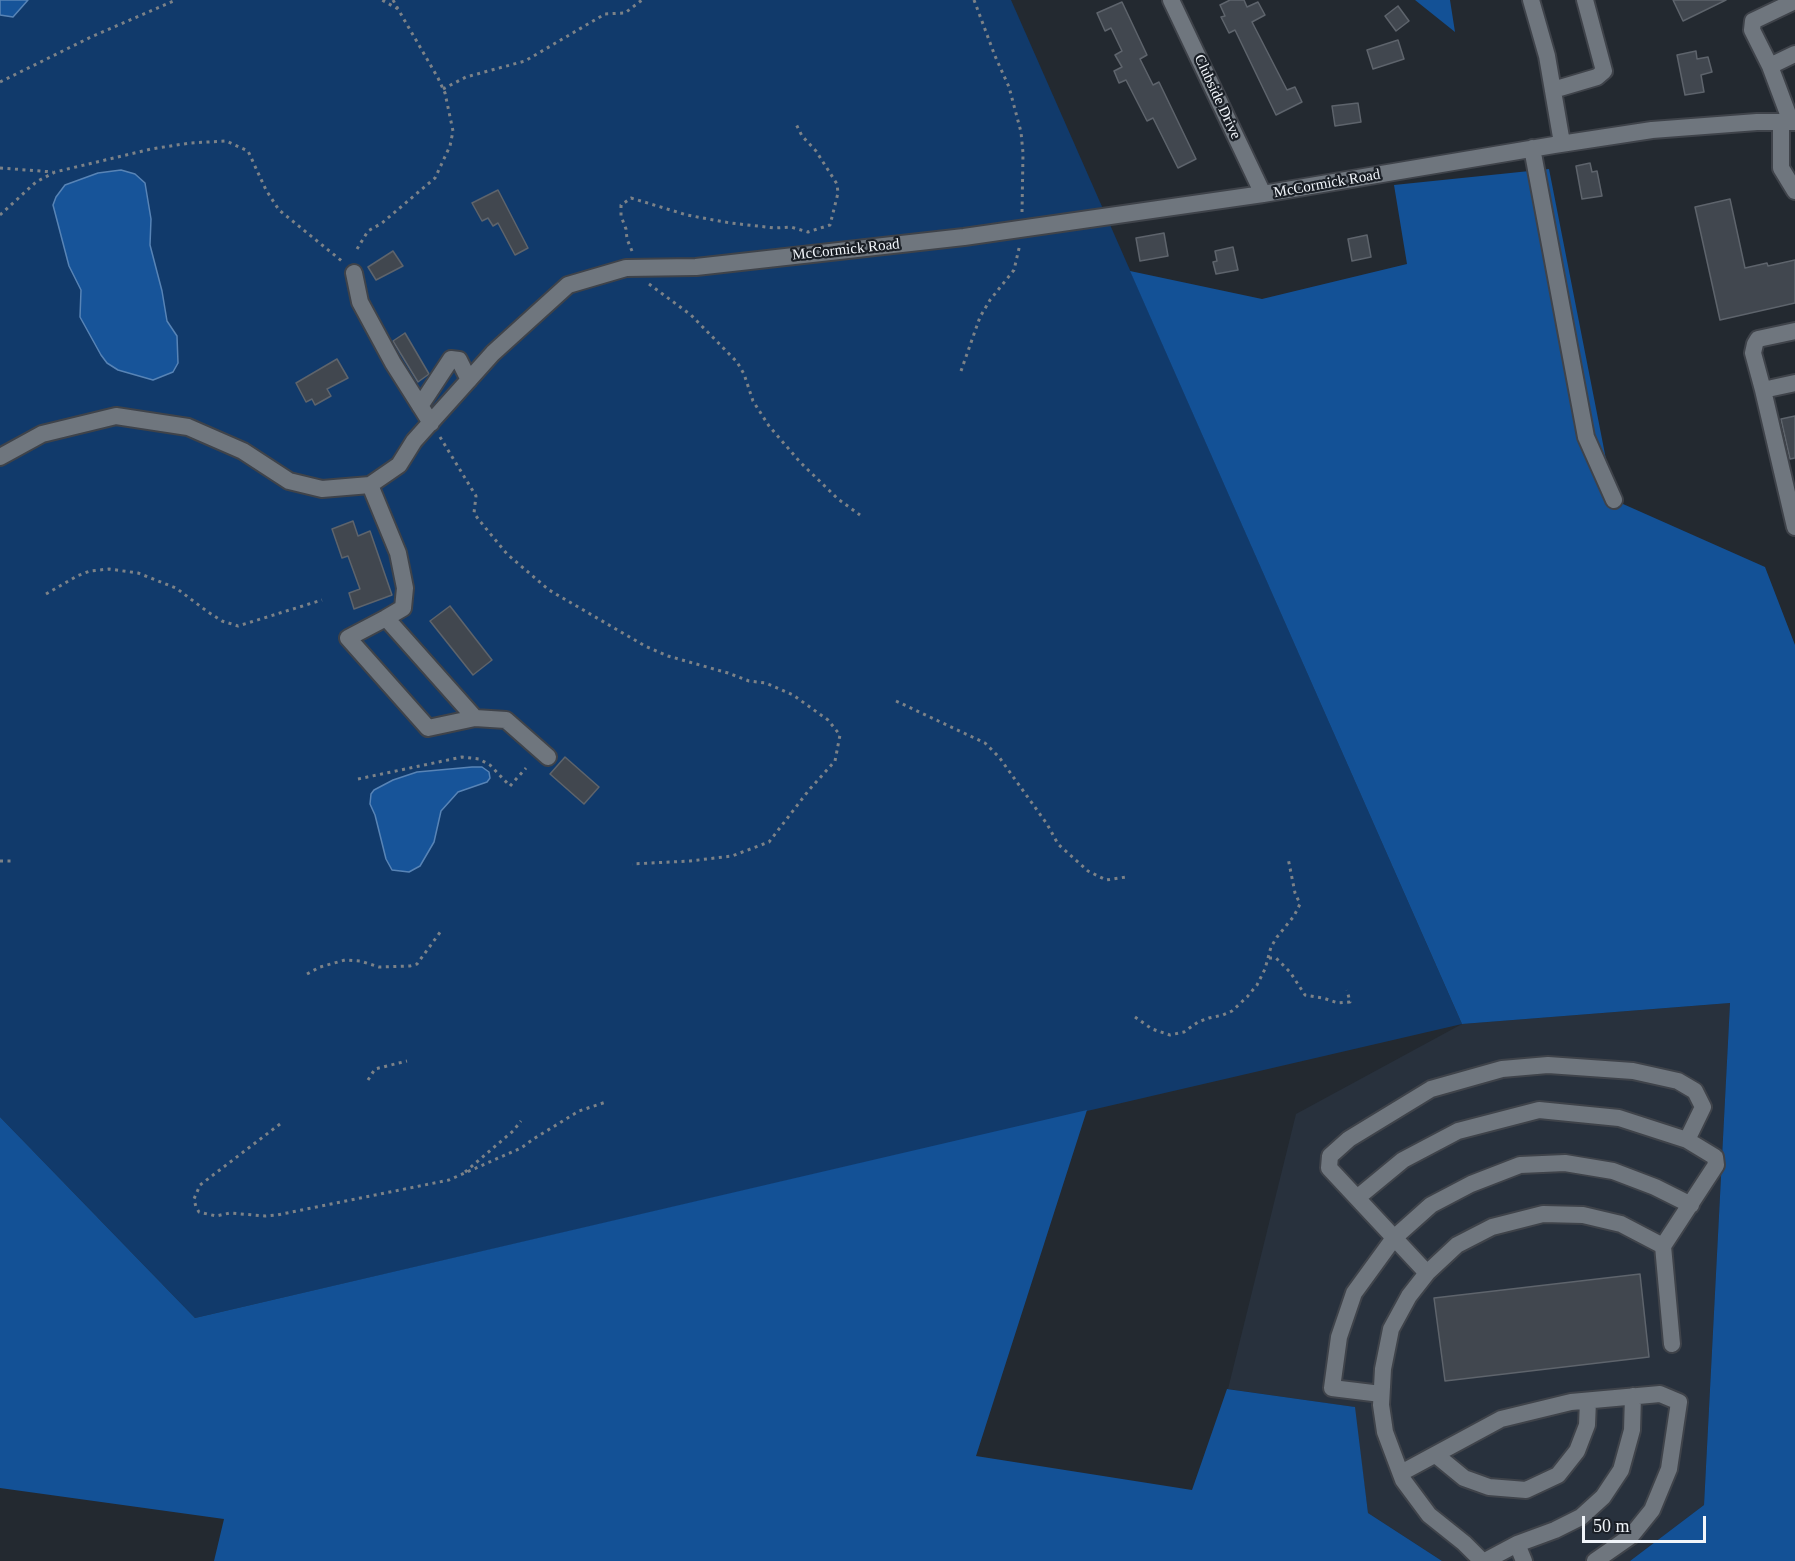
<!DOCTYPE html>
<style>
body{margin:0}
#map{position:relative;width:1795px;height:1561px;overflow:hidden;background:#232930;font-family:"Times New Roman",serif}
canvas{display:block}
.scale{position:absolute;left:1582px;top:1516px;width:124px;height:27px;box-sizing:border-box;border:3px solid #f1f5fa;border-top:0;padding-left:8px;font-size:18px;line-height:21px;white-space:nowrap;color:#f1f5fa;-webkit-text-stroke:4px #1a1f26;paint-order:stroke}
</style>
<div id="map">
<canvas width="1795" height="1561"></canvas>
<div class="scale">50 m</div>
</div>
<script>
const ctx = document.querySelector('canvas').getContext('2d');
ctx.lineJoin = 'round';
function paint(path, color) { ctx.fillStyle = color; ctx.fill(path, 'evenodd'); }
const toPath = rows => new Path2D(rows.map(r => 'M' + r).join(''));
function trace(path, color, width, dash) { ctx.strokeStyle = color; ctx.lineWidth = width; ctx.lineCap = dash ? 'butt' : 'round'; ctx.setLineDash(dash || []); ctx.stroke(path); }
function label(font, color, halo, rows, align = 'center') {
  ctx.font = font + ' "Times New Roman",serif'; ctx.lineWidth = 4.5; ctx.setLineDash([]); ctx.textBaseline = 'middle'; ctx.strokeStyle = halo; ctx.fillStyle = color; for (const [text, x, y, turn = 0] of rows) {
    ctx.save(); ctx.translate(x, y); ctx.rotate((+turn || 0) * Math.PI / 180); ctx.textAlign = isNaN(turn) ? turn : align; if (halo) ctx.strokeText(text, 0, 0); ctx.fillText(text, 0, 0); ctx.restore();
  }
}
paint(toPath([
 [1730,1003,1704,1505,1630,1561,1442,1561,1368,1513,1354,1407,1228,1389,1296,1114,1462,1024]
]), '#28313d');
paint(toPath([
 [0,0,1011,0,1462,1024,195,1318,0,1117]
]), '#113a6b');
paint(toPath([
 [1415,0,1450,0,1455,32],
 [1549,169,1614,500,1765,567,1795,645,1795,1561,1630,1561,1704,1505,1730,1003,1462,1024,1130,271,1262,299,1407,264,1394,185],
 [1087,1110,976,1456,1192,1490,1227,1389,1355,1407,1368,1513,1442,1561,214,1561,224,1519,0,1488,0,1117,195,1318]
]), '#135196');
const water = toPath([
 [0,0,28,0,13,17,0,15,0,0],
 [121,170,135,174,145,183,151,219,150,245,162,291,167,321,177,336,178,363,173,372,153,380,118,370,107,363,101,355,80,317,81,290,69,266,53,205,56,197,65,185,98,173,121,170],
 [472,767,482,767,489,772,490,778,487,782,458,792,441,811,434,842,420,866,409,872,392,870,386,859,375,815,370,804,371,794,374,790,393,780,417,772,472,767]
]);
paint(water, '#175499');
trace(water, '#5884b6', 1.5);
const building = toPath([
 [1230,0,1244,0,1247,7,1258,2,1265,15,1252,22,1287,90,1295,87,1302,102,1276,115,1235,30,1229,33,1221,17,1225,16,1220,5,1230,0],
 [1673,0,1726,0,1683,21,1673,0],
 [1122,2,1147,55,1140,59,1153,85,1159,82,1196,159,1178,168,1153,118,1147,121,1126,80,1119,83,1114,71,1122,67,1115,55,1122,51,1111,28,1105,31,1097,13,1122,2],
 [1398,6,1409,21,1396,31,1385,16,1398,6],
 [1398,40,1404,59,1373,69,1367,50,1398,40],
 [1696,51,1697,59,1708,57,1712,72,1701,75,1704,92,1685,95,1677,55,1696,51],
 [1358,103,1361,122,1335,126,1332,106,1358,103],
 [1590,163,1592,172,1597,171,1602,196,1582,199,1576,166,1590,163],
 [498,190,528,248,515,255,498,223,493,226,488,218,482,221,472,203,498,190],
 [1730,199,1745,268,1767,263,1768,266,1795,260,1795,303,1720,320,1695,207,1730,199],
 [1164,233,1168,256,1140,261,1136,238,1164,233],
 [1367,235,1371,257,1352,261,1348,239,1367,235],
 [1233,247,1238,270,1216,274,1213,262,1217,261,1215,251,1233,247],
 [393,251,403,266,376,280,368,267,393,251],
 [405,333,429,374,418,382,393,341,405,333],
 [337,359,348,378,327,389,331,396,315,405,312,399,306,402,296,383,337,359],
 [1795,416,1795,458,1790,459,1781,419,1795,416],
 [353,521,358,536,370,531,392,595,354,609,349,593,360,589,348,556,342,558,332,529,353,521],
 [450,606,492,660,473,675,430,621,450,606],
 [565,757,599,787,584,804,550,774,565,757],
 [1640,1274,1649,1357,1445,1381,1434,1298,1640,1274]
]);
paint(building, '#41474f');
trace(building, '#5e646c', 1.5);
const minor = toPath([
 [1171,0,1263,194],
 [1531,0,1547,56,1562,143],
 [1770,66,1752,30,1753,21,1795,1],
 [1553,90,1597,77,1604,71,1585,0],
 [1781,122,1781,168,1795,191],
 [1791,122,1770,66,1795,54],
 [1532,148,1586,437,1614,500],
 [354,273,360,302,393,363,431,423],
 [1795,383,1763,390,1795,527],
 [1763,390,1753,353,1755,344,1758,339,1795,331],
 [420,406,451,359,459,360,469,380],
 [0,457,42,434,116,416,188,427,243,451,289,481,322,489,370,485,399,465,414,441,493,353,568,285,626,268,696,267,964,237,1263,194,1554,145,1652,130,1757,122,1795,122],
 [370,485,398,553,405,588,403,608,386,618,475,718,506,720,548,757],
 [386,618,348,638,428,728,475,718],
 [1357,1198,1403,1160,1458,1131,1539,1110,1619,1118,1687,1140],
 [1427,1273,1329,1168,1330,1156,1349,1139,1431,1089,1502,1069,1548,1065,1633,1071,1678,1081,1695,1091,1703,1107,1687,1140,1715,1157,1716,1165,1663,1246],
 [1381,1394,1332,1388,1339,1337,1354,1293,1394,1238,1431,1205,1471,1184,1520,1165,1565,1163,1613,1171,1655,1187,1691,1205],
 [1436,1455,1464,1478,1489,1487,1526,1490,1558,1475,1577,1451,1587,1425,1588,1401],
 [1401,1473,1501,1419,1571,1402,1660,1394,1679,1402,1669,1469,1652,1510,1631,1536,1595,1561],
 [1517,1544,1555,1530,1581,1517,1603,1497,1621,1470,1632,1430,1633,1396],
 [1482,1561,1464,1543,1429,1515,1403,1480,1385,1432,1381,1405,1383,1369,1391,1329,1409,1296,1427,1273,1457,1245,1492,1227,1543,1214,1583,1215,1621,1224,1663,1246,1672,1344],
 [1485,1561,1517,1544,1524,1561]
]);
trace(minor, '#3f434a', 20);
trace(toPath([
 [393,0,398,9],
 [974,0,995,56,1009,87,1021,132,1023,153,1022,213],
 [0,82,91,37,176,0],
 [443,89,466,77,525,61,605,14,625,13,642,0],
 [0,168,53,172],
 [0,215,36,182,55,172,151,149,190,143,226,141,248,151,266,190,279,210,343,262],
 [357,249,368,231,382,223,435,178,450,146,453,131,445,93,438,78,398,9,382,0],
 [632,251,627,239,626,229,621,216,621,205,631,198,687,215,730,223,775,228,791,227,808,232,830,225,838,193,837,184,816,151,802,136,795,122],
 [649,284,691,315,737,362,744,374,753,401,769,426,800,462,838,499,860,515],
 [961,371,980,317,990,300,1014,270,1020,244],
 [440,437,476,496,474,513,479,520,507,554,549,590,645,646,668,656,728,673,749,681,766,683,793,695,828,720,840,735,835,761,809,790,769,842,732,856,690,861,632,864],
 [46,594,77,576,90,571,109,569,138,573,176,588,208,612,222,621,238,626,322,600],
 [896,701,985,743,999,757,1009,771,1047,824,1058,844,1088,871,1106,880,1126,877],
 [358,779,462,757,479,759,490,765,510,786,526,768],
 [0,861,14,861],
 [1269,958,1276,958,1290,972,1305,995,1323,998,1338,1003,1350,1002,1347,990],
 [307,974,320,967,345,960,360,961,379,967,410,966,417,964,441,931],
 [1135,1017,1152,1029,1170,1035,1184,1032,1198,1022,1209,1018,1223,1015,1232,1011,1247,997,1257,985,1265,969,1271,947,1277,937,1294,916,1300,904,1295,893,1288,858],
 [368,1080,375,1069,407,1061],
 [280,1124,200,1185,194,1199,196,1207,199,1212,216,1216,230,1213,265,1216,277,1215,449,1180,521,1148,535,1138,579,1111,606,1102],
 [465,1172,513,1131,521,1121]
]), '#7c8288', 3, [3, 4.5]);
trace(minor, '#6f767e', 16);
label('15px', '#f1f5fa', '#1a1f26', [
 ["Clubside Drive",1217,97,65],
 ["McCormick Road",1327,184,-10],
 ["McCormick Road",846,250,-6]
]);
</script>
